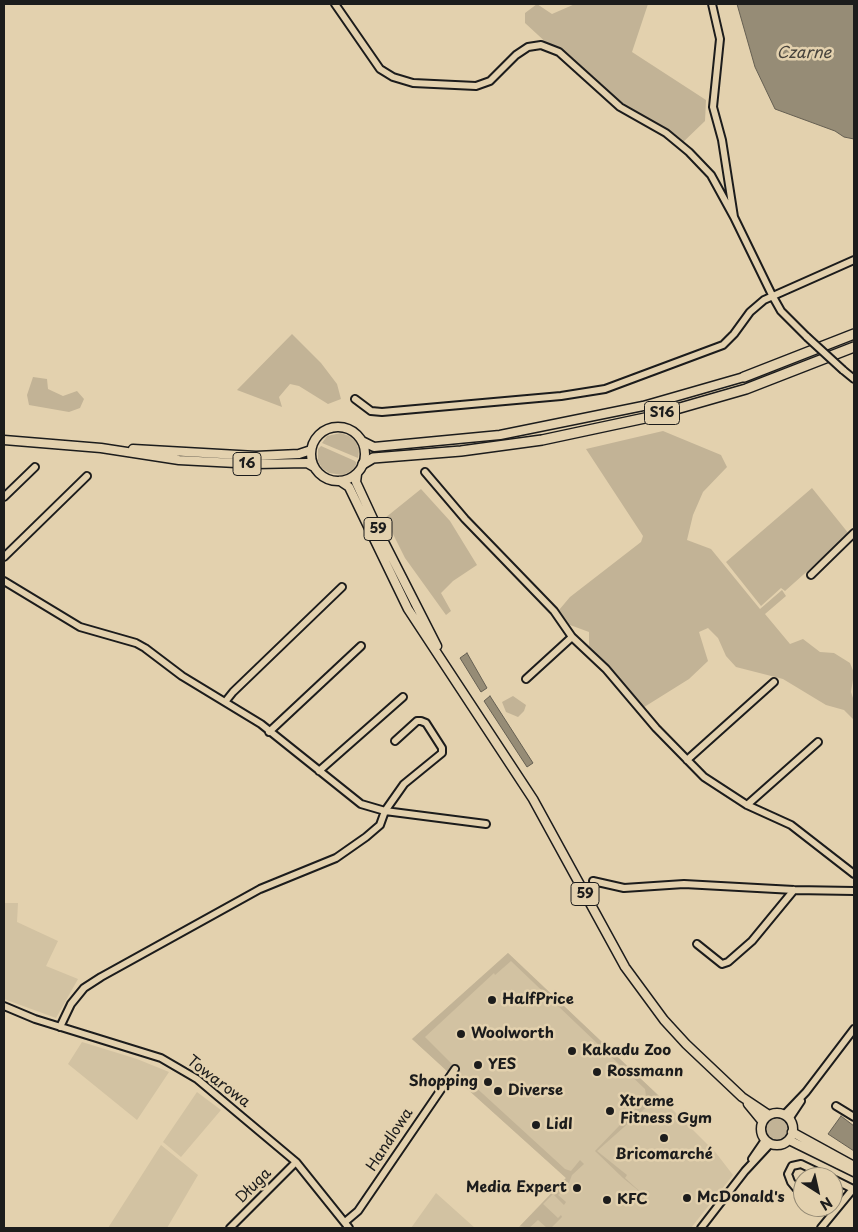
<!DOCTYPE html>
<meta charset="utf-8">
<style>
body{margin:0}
#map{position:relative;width:858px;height:1232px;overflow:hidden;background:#e3d1ae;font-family:"Playpen Sans",sans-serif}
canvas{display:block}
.frame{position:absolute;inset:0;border:5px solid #1c1c1c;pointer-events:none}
.north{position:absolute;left:793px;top:1167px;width:50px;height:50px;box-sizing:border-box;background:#e3d1ae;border:1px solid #938974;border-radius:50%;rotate:145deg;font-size:14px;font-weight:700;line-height:20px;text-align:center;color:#1c1c1c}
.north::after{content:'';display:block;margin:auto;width:18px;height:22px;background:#1c1c1c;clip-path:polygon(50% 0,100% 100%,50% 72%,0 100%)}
</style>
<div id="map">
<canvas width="858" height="1232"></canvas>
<div class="frame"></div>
<div class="north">N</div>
</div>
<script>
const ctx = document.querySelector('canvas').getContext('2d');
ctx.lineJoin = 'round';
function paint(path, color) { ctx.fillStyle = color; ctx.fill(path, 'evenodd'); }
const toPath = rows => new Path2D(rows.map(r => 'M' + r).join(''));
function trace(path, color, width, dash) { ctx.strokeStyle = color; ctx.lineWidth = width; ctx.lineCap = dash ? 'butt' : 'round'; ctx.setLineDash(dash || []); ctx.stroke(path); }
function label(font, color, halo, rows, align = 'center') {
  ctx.font = font + ' "Playpen Sans",sans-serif'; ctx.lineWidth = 5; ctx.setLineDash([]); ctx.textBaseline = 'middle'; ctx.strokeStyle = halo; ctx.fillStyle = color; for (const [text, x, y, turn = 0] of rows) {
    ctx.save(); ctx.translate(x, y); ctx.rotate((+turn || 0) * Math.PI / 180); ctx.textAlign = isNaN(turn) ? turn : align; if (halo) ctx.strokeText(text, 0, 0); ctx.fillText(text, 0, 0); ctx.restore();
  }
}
paint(toPath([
 [4,903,18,903,17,922,58,941,46,966,78,979,56,1018,4,999],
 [508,953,659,1096,716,1153,733,1175,691,1228,518,1228,566,1178,412,1039],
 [82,1042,137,1059,169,1072,137,1120,68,1064],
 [197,1092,221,1110,181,1157,163,1142],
 [161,1145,198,1175,167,1228,108,1228],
 [436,1193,475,1228,411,1228]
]), '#d2c2a2');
paint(toPath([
 [537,4,552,14,575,4,648,4,632,52,706,100,705,121,678,147,614,105,525,23,525,13],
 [292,334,321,363,337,384,341,399,328,404,299,386,290,384,279,397,282,407,237,390],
 [33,377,47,379,48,389,63,396,77,391,84,399,80,408,69,412,29,405,27,395],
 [663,431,721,455,727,467,703,492,693,515,687,540,711,549,760,609,782,590,786,596,765,614,790,644,803,639,820,652,834,653,850,663,854,673,851,692,854,701,854,720,844,710,826,705,783,679,736,667,726,656,718,638,708,628,699,632,708,661,689,679,641,709,589,648,589,632,570,625,559,610,570,597,641,542,643,536,586,449],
 [341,433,349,436,356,442,359,450,358,458,322,443,327,436],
 [321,446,355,461,357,464,351,471,343,475,329,473,322,468,318,461,318,449],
 [812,488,849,534,785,591,781,588,761,606,726,562],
 [421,489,450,521,477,565,453,581,441,593,451,611,446,615,405,558,385,518],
 [513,696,526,705,524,711,518,717,506,712,502,702],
 [508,953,659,1096,597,1151,627,1175,625,1178,645,1196,623,1178,595,1151,643,1101,646,1096,645,1089,511,961,495,975,494,973,425,1037,452,1064,449,1073,412,1039],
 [459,1072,565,1169,571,1171,580,1160,584,1164,572,1175,569,1183,558,1195,566,1202,564,1205,553,1194,543,1204,558,1218,561,1215,562,1217,551,1228,547,1228,538,1220,529,1228,520,1226,566,1178,455,1078],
 '765 1129a12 12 0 1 1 24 0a12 12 0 1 1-24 0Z'
]), '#c2b396');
const water = toPath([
 [737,4,854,4,854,139,844,137,835,131,775,109,755,67,737,4],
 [467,653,487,688,481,692,460,658,467,653],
 [490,696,533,763,527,767,484,701,490,696],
 [841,1116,854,1126,854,1151,828,1134,841,1116]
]);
paint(water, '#968c76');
trace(water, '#655f52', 1);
const minor = toPath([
 [335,4,380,69,393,77,413,83,476,86,490,81,516,55,528,47,541,45,559,52,620,107,666,133,689,152,711,175,734,217],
 [712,4,720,39,713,107,722,140,734,217,772,295,781,311,807,337],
 [843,370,854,379],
 [355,399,371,411,382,412,561,396,605,389,723,345,734,334,750,312,764,300,854,260],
 [425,472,465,519,554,611,572,637,606,669,656,728,704,777,747,805,791,825,854,874],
 [4,497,35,467],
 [4,557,87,476],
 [811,575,854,533],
 [4,581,80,627,136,643,145,648,182,676,261,724,361,804,385,811,486,824],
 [526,679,572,637],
 [225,702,233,692,342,587],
 [269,732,361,646],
 [687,760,774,682],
 [319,771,403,697],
 [747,805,818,742],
 [593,881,624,888,684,884,794,890,854,891],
 [697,944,722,964,728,962,752,941,794,890],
 [4,1006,35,1019,161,1058,197,1079,296,1162,349,1228],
 [60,1027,71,1004,84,988,101,977,260,889,336,858,366,837,380,825,385,811,404,784,442,753,442,748,426,723,421,721,417,721,395,741],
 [836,1106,854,1117],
 [784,1115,806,1092,854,1029],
 [789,1119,801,1101],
 [752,1159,765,1140],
 [801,1194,791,1182,788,1174,792,1166,801,1164,828,1177],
 [345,1222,358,1211,455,1069],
 [230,1228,296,1162],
 [701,1228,745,1171,770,1144],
 [821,1228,853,1189,833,1179]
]);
const major = toPath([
 '311 454a27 27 0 1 1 54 0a27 27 0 1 1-54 0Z',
 [4,440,101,448,179,460,255,464,307,463,314,467],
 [362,441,374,447,500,435,643,406,744,377],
 [133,449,256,456,299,454,311,450],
 [357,474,356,482,381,536,437,646],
 [340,481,349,487,408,609,533,799,625,967,664,1020,686,1044,742,1097,769,1115],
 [748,1104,762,1121],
 '761 1129a16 16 0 1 1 32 0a16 16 0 1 1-32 0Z',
 [792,1132,854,1166],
 [789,1140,854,1172]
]);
const highway = toPath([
 [744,377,854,334],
 [363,464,373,458,461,451,542,440,645,418,746,389,854,347]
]);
trace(minor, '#1c1c1c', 10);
trace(major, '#1c1c1c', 11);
trace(highway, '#1c1c1c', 12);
trace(minor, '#e3d1ae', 6);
trace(major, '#e3d1ae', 8);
trace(highway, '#e3d1ae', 9);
const minorBridge = toPath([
 [807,337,843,370]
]);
trace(minorBridge, '#1c1c1c', 10, []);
trace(minorBridge, '#e3d1ae', 6);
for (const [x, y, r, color] of [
 [492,1000,5,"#1c1c1c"],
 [461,1034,5,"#1c1c1c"],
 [572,1051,5,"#1c1c1c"],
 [478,1065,5,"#1c1c1c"],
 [597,1072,5,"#1c1c1c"],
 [488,1082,5,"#1c1c1c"],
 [498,1091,5,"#1c1c1c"],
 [610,1111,5,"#1c1c1c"],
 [536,1125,5,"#1c1c1c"],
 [664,1138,5,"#1c1c1c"],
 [577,1188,5,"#1c1c1c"],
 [687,1198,5,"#1c1c1c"],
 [607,1200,5,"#1c1c1c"]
]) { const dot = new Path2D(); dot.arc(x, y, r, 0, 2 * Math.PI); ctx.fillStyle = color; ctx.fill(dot); trace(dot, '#e3d1ae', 2); }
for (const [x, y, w] of [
 [662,413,35],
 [247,464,28],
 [378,529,28],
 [585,894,28]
]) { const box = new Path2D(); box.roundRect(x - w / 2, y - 11.5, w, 23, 4); ctx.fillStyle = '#e3d1ae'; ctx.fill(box); trace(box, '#1c1c1c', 1); }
label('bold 14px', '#1c1c1c', null, [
 ["S16",662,413],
 ["16",247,464],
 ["59",378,529],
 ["59",585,894]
]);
label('bold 15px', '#1c1c1c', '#e3d1ae', [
 ["HalfPrice",502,1000],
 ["Woolworth",471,1034],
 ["Kakadu Zoo",582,1051],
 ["YES",488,1065],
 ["Rossmann",607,1072],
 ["Shopping",478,1082,"right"],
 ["Diverse",508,1091],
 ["Xtreme",620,1102],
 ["Fitness Gym",620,1119],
 ["Lidl",546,1125],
 ["Bricomarché",664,1155,"center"],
 ["Media Expert",567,1188,"right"],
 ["McDonald's",697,1198],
 ["KFC",617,1200]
], 'left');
label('15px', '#1c1c1c', '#e3d1ae', [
 ["Towarowa",218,1082,37],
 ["Handlowa",390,1140,-57],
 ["Długa",254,1186,-45]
]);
label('italic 16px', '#47433c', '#e3d1ae', [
 ["Czarne",804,54]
]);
</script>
